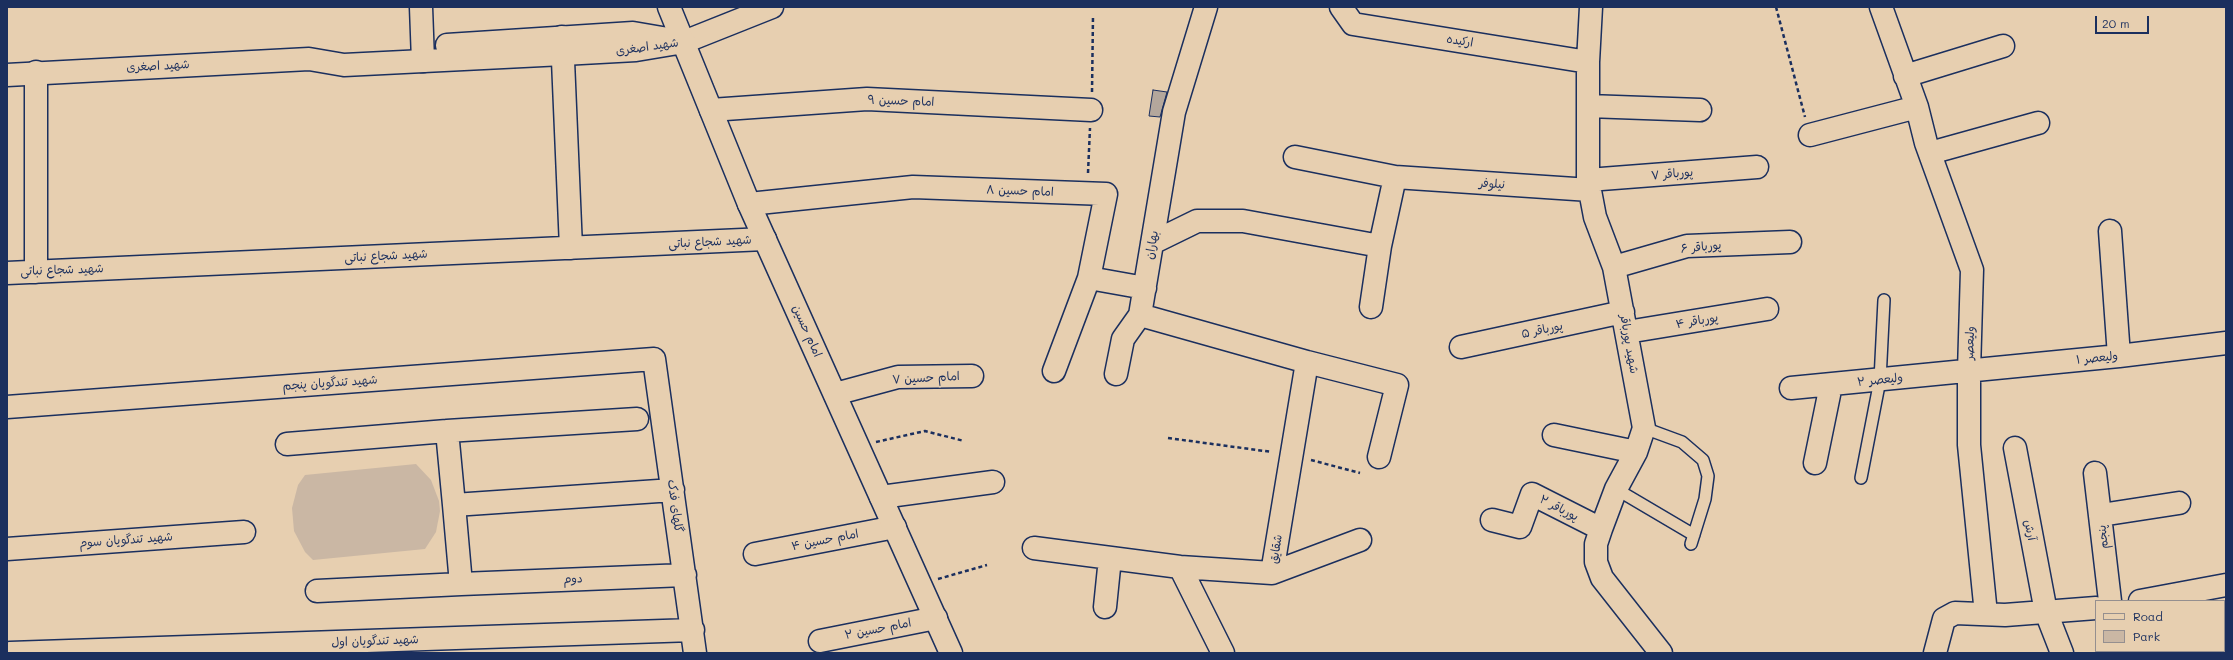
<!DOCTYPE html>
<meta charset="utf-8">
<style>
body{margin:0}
#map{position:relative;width:2233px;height:660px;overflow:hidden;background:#e7cfb0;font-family:Mali,sans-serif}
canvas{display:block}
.frame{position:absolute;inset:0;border:8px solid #1b2f5e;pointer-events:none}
.legend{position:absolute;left:2095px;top:600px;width:130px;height:52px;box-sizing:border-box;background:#e7cfb0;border:1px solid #958f8f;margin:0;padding:5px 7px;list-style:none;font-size:12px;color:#1b2f5e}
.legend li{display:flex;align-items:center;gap:8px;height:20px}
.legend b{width:20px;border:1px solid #958f8f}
.scale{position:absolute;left:2095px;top:16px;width:54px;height:18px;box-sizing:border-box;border:2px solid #1b2f5e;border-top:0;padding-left:5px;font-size:12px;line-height:14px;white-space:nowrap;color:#1b2f5e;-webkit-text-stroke:3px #e7cfb0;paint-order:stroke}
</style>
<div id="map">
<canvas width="2233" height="660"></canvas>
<div class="frame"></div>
<ul class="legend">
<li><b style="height:5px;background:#e7cfb0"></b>Road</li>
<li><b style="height:11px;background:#cab7a4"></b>Park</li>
</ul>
<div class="scale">20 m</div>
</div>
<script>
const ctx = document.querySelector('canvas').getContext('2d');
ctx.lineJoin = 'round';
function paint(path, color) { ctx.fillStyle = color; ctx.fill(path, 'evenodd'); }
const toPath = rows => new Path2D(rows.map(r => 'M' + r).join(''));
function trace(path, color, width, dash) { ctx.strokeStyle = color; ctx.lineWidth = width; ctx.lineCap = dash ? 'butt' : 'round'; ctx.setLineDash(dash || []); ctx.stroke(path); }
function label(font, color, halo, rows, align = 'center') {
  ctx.font = font + ' Mali,"Playpen Sans Arabic",sans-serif'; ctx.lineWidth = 3; ctx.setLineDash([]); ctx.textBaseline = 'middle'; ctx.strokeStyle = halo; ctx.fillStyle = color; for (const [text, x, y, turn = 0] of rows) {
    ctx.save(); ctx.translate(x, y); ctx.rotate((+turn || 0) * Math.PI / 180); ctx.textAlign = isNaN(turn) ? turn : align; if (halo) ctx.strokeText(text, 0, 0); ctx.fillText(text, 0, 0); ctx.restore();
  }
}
paint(toPath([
 [416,464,431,480,439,501,440,511,436,532,425,549,313,560,305,552,294,531,292,508,298,485,305,475]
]), '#cab7a4');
const building = toPath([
 [1153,90,1167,92,1160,117,1149,116,1153,90]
]);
paint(building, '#b4a79c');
trace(building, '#1b2f5e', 1);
const service = toPath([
 [1644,428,1682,442,1703,460,1708,476,1705,499,1691,544],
 [1861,478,1880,380,1884,300],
 [1616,489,1694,535]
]);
const minor = toPath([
 [421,7,423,61],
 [1341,7,1353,24,1588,62],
 [1591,7,1588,62,1588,180,1595,217,1614,267,1644,428,1636,452,1616,489,1601,529,1596,544,1596,562,1602,578,1661,653],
 [1881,7,1917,107,1926,143,1972,270,1969,371,1969,445,1986,614],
 [562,37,571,248],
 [684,42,772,7],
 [1905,76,2003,46],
 [1588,106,1700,110],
 [711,110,867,99,1091,110],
 [1810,135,1917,107],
 [1930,153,2038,123],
 [1295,157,1395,177,1590,190],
 [1588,180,1757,167],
 [749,204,913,187,1106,194,1089,278,1054,371],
 [2110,231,2119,356],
 [1152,243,1197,221,1243,221,1380,246,1371,307],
 [1380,246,1395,177],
 [1614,267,1687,246,1790,242],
 [36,272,36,72],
 [7,273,765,239],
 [1089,278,1145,288],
 [1140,315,1307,362,1397,385,1379,457],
 [1627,332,1767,309],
 [1461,347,1623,312],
 [1116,374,1123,339,1140,315,1174,112,1206,7],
 [1791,388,2119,356,2226,343],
 [835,394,898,377,972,376],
 [7,407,654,359,695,653],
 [1554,435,1636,452],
 [287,444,447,431],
 [2015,448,2046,612,2062,653],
 [1815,463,1831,385],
 [2095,473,2110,601],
 [881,497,993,482],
 [454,505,447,431,637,419],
 [2101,515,2179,503],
 [1492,520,1520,527,1532,494,1601,529],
 [1034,548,1180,567,1272,573,1360,540],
 [7,549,244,532],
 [755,554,895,527],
 [1180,567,1223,653],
 [1272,573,1307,362],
 [461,584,685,575],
 [317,591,461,584,454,505,673,490],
 [2140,601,2226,585],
 [1105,607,1110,558],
 [820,641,936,618],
 [10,653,693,630],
 [1935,653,1944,619,1955,613,2005,615,2096,608]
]);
const tertiary = toPath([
 [669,7,749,204,951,653],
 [447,45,633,33,668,39],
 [7,75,309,59,344,65,563,54,636,50,684,42]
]);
trace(service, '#1b2f5e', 14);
trace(minor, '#1b2f5e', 25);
trace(tertiary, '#1b2f5e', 25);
trace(toPath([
 [1776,7,1805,117],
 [1092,92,1093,16],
 [1088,173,1090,128],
 [1168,438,1272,452],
 [876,442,925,431,964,441],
 [1311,460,1360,473],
 [938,579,987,565]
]), '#1b2f5e', 2.5, [4, 3]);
trace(service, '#e7cfb0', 11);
trace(minor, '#e7cfb0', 22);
trace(tertiary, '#e7cfb0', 22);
label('12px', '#1b2f5e', '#e7cfb0', [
 ["ارکیده",1460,41,9],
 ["شهید اصغری",647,47,-8],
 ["شهید اصغری",158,66,-3],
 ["امام حسین ۹",901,101,2],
 ["پورباقر ۷",1672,174,-5],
 ["نیلوفر",1492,184,4],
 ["امام حسین ۸",1020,191,2],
 ["شهید شجاع نباتی",710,242,-3],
 ["بهاران",1152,245,-80],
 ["پورباقر ۶",1701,247,-6],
 ["شهید شجاع نباتی",386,256,-3],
 ["شهید شجاع نباتی",62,270,-2],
 ["پورباقر ۴",1697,321,-10],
 ["پورباقر ۵",1542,330,-12],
 ["امام حسین",807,331,66],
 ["ولیعصر",1970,343,-88],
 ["شهید پورباقر",1629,344,80],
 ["ولیعصر ۱",2097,358,-6],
 ["امام حسین ۷",926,378,-3],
 ["ولیعصر ۲",1880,380,-6],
 ["شهید تندگویان پنجم",330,383,-4],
 ["گلهای فدک",675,506,82],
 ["پورباقر ۲",1559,508,27],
 ["آرش",2030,530,79],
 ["پنجم",2103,537,-96],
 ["شهید تندگویان سوم",126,540,-4],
 ["امام حسین ۴",825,540,-11],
 ["شقایق",1276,549,-81],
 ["دوم",573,579,-2],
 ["امام حسین ۲",878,629,-11],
 ["شهید تندگویان اول",375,641,-2]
]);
</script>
